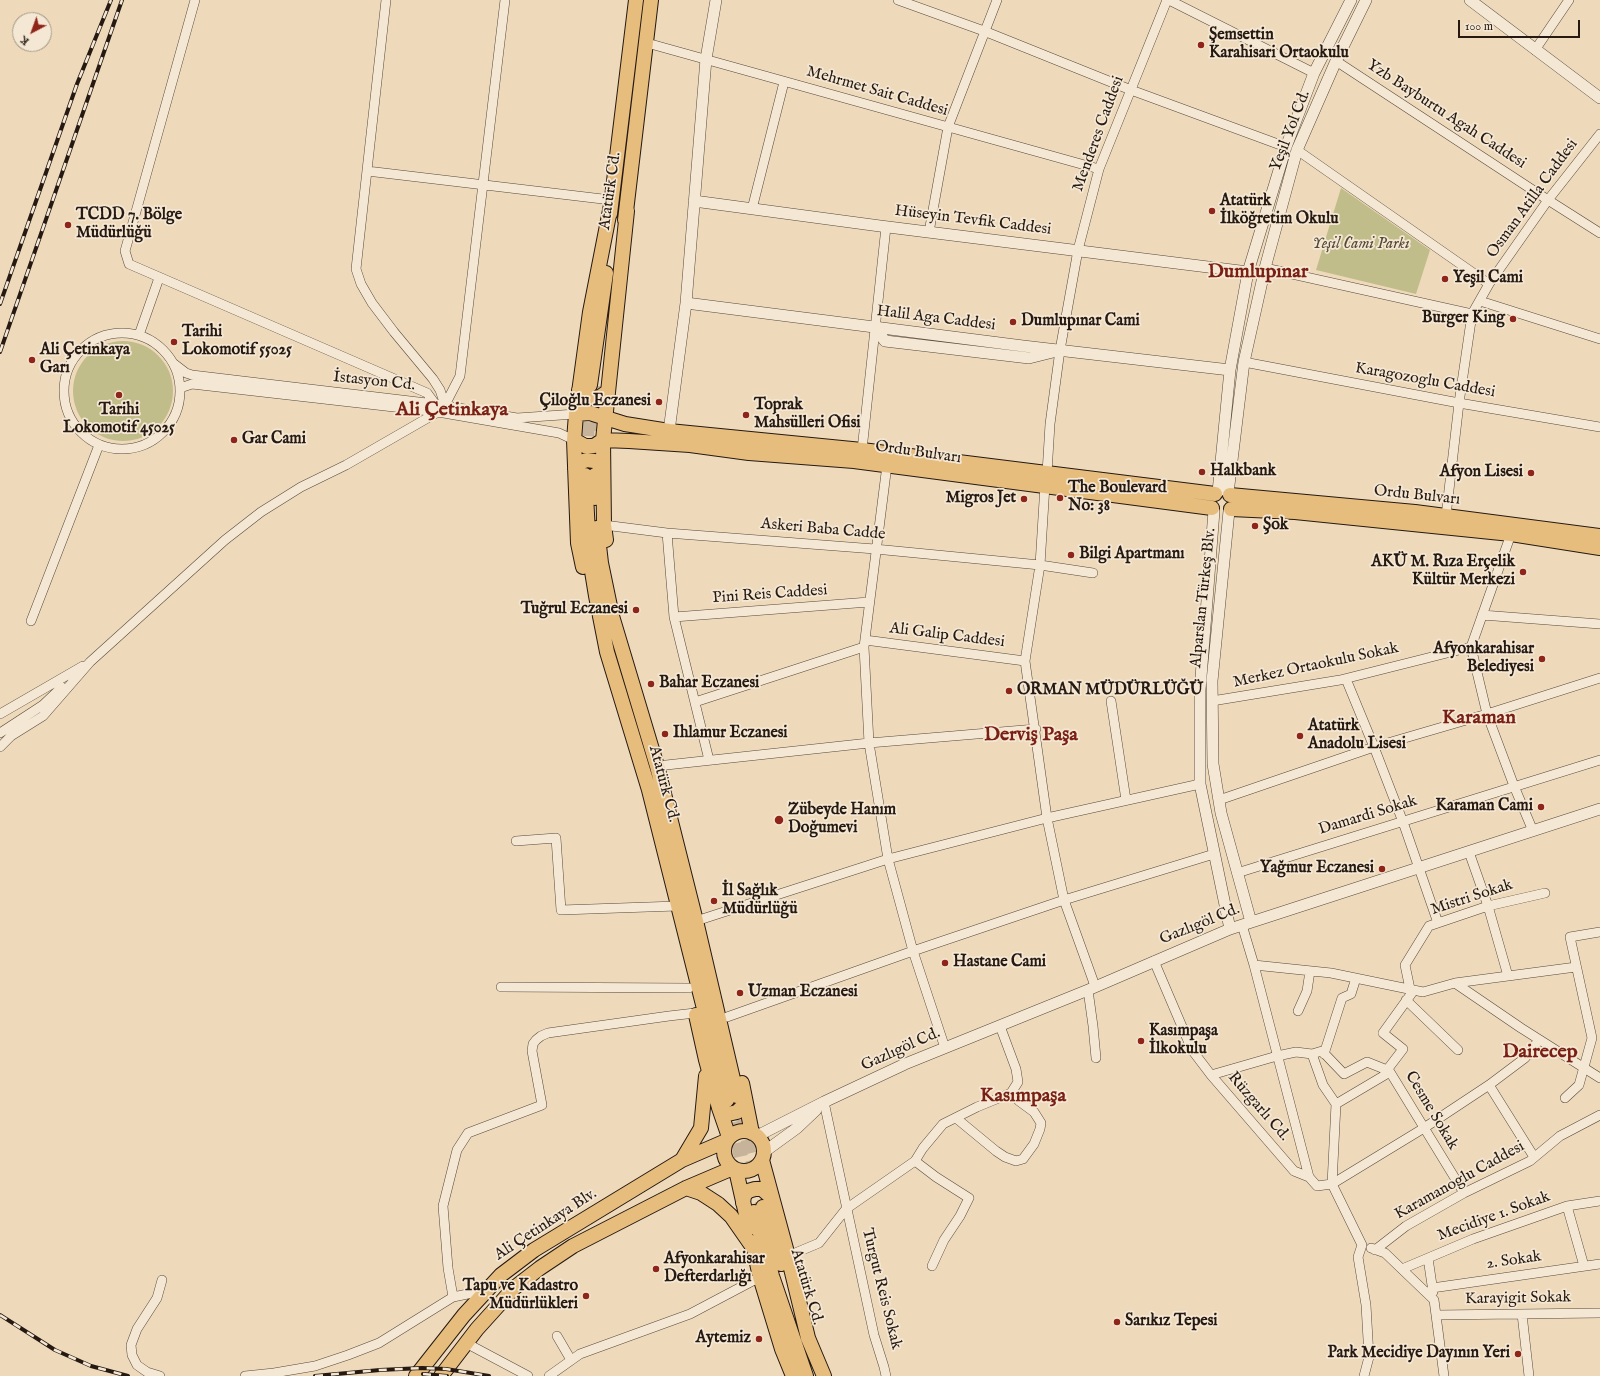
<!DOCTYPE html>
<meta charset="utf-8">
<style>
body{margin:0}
#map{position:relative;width:1600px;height:1376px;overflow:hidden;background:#eedabb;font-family:"IM FELL English",serif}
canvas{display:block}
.north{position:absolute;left:12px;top:12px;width:40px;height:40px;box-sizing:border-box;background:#f4e7d3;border:1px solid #a19586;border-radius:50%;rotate:221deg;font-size:11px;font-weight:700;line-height:16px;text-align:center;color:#251912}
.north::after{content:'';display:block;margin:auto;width:14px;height:18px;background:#8f2418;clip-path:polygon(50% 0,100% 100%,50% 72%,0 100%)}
.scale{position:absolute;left:1458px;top:20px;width:122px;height:18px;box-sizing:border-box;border:2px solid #251912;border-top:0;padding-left:5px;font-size:12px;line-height:14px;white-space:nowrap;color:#251912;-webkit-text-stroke:3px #f4e7d3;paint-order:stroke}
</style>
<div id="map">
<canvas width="1600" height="1376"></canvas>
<div class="north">K</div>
<div class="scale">100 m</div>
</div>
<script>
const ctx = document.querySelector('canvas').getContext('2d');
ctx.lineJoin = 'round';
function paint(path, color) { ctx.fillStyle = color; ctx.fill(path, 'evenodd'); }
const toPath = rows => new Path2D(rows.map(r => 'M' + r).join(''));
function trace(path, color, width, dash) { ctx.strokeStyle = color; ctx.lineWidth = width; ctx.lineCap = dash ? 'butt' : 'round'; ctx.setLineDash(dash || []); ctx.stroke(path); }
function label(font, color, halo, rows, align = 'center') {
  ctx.font = font + ' "IM FELL English",serif'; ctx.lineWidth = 3.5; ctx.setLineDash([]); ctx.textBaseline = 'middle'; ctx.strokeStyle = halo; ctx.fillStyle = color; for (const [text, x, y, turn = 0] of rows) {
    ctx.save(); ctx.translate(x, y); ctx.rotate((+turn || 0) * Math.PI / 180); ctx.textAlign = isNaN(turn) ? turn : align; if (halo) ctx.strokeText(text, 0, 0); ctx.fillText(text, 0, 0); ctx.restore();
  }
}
paint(toPath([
 [1341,188,1430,250,1416,294,1316,270],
 '73 391a50 50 0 1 1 100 0a50 50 0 1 1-100 0Z'
]), '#c1bd8b');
trace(toPath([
 [586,457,590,386],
 [595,473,600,386],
 [728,1102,754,1212],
 [743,1119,763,1207]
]), '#c6b399', 14, [14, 7]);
const minor = toPath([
 [386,0,356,269,361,284,372,303,394,332,433,379,440,390,445,405],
 [898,0,984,31,1131,90,1286,147],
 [1169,0,1314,73],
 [647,43,1099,169],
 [1535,50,1569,0],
 [1336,61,1548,200,1600,233],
 [1297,150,1489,284],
 [367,171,611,200],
 [752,209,784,82],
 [929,232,948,127,997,0],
 [1265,268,1472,314],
 [1480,301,1600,339],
 '64 391a58 58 0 1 1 116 0a58 58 0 1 1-116 0Z',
 [139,335,159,278],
 [1244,362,1459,403,1600,427],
 [173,363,186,373,192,375,435,404,517,418,576,414],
 [180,388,192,384,438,412,559,433,574,440],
 [445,405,460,376,505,0],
 [862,450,886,227],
 [887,465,864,647,869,743,888,859,913,951,945,1048],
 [1047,473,1050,424,1060,350,1078,250,1099,169,1167,0],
 [1045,485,1040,565,1025,661,1047,818,1064,900,1095,986],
 [1446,516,1459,403,1472,314,1489,284,1548,200,1600,134],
 [604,525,667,533,875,549,1040,565,1093,573],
 [667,533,674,617,709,760],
 [1511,534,1471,647,1487,714,1514,786,1533,831],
 [1482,615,1600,624],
 [674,617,869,602],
 [31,621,99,445],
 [865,640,1025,661],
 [1346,679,1374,747,1403,822,1438,923],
 [1111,701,1126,800],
 [1212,701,1340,680,1471,647],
 [695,702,864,647],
 [0,714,83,666],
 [0,733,43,705,62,687],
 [0,747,11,736,43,716,90,662,225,540,261,512,301,487,346,465,438,412,435,404,427,393,129,264,125,251,195,0],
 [657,766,869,743,1036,729],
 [1219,800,1374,747,1487,714,1600,678],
 [516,841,556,838,561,910,677,906],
 [1469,852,1488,906,1508,976],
 [1237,873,1600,760],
 [696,921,888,859,1047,818,1200,784],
 [1242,925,1254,965,1309,1177,1317,1186,1332,1184,1424,1128,1489,1085,1525,1058,1539,1040],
 [1154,961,1192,1050,1211,1075,1294,1171,1309,1177],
 [1254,965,1331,973,1423,992,1455,983,1521,1028,1600,1078],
 [1455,983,1576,967],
 [501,987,689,988],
 [1410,989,1405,965,1429,926,1488,906,1545,893],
 [1088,990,1093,1026,1096,1058],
 [1406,1000,1458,1050],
 [1298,1011,1307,991,1310,971],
 [727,1017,913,951,1064,900,1214,854],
 [1000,1026,1016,1069,1018,1082,1011,1093],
 [1312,1054,1323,1085,1336,1104,1332,1184,1362,1245,1358,1257,1366,1305,1369,1357,1364,1376],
 [1324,1054,1342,998,1351,994,1356,978],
 [1387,1070,1403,1049,1383,1033,1414,990],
 [1211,1075,1277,1056,1296,1052,1312,1054,1322,1051,1344,1074,1367,1062,1387,1070,1390,1072,1464,1193],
 [1489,1085,1534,1157],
 [1565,1098,1579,1085,1592,1038,1570,937,1600,932],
 [824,1102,874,1335,884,1367,886,1376],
 [1336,1104,1390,1072],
 [956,1118,996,1151,1005,1157,1016,1161,1023,1159,1034,1144,1040,1129,1041,1123,1034,1112,1019,1101,1011,1093],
 [915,1161,936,1177,969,1198,960,1216,944,1240,932,1266],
 [1567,1206,1584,1266],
 [1371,1248,1385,1253,1434,1300,1444,1376],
 [1375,1250,1406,1226,1464,1193,1530,1161,1560,1136,1600,1115],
 [788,1256,819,1243,846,1209,915,1161,923,1148,943,1124,977,1107,1011,1093],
 [1428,1258,1433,1292],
 [1402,1269,1473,1239,1567,1206,1600,1201],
 [1432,1288,1600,1264],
 [453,1297,448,1268,443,1206,457,1150,468,1133,542,1105,532,1051,533,1044,536,1040,541,1036,548,1033,669,1016,695,1013],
 [1522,1314,1529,1376],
 [1436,1315,1600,1313],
 [557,1336,571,1360],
 [466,1343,528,1376],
 [160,1376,147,1372,137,1365,132,1355,131,1345,137,1329,157,1298,162,1280],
 [245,1376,274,1373,315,1366,348,1355,379,1343,453,1297,487,1290],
 [549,1376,580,1354,690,1314,760,1277]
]);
const tertiary = toPath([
 [1470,0,1600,98],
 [694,201,880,226,1248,272],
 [686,303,1023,346,1230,370],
 [874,327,885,341,1029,358,1053,352],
 [669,431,686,303,706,59,716,0],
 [1218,492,1230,370,1248,272,1286,147,1314,73,1351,0],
 [1228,493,1244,362,1265,268,1297,150,1336,61,1366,0],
 [1214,511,1200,690,1200,784,1230,929],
 [1229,511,1212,681,1213,764,1221,813,1251,922],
 [757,1136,824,1102,905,1064,1088,990,1230,929,1600,809],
 [764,1152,797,1128,816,1110]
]);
const primary = toPath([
 [610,214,636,0],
 [625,220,651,0],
 [590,385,606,273],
 [579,390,586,396,593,398,600,397,607,392],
 [576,414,590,413,625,424,669,431,862,450,1215,494],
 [574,440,585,446,594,446,603,440,629,441,690,445,749,453,854,461,1212,508],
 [575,469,581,462,587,460,594,461,600,464,603,469],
 [585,475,589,553,596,596,607,652,649,790,727,1100],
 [595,475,595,498],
 [1230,495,1415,512,1600,536],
 [1231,509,1295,512,1511,534,1600,548],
 [597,528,601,563,612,616,657,766,696,921,737,1096],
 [606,540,604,525,603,440,627,211],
 [583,567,578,543,574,440,576,414,590,312,611,205],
 [696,1015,706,1060,719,1108,729,1137],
 [742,1083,752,1133],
 [719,1108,728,1114,737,1112,745,1104],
 '724 1151a20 20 0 1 1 40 0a20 20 0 1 1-40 0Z',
 [682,1160,701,1128,706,1076],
 [762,1160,788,1256,808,1338,824,1376],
 [736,1170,749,1228],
 [686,1188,701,1193,718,1204,731,1216,754,1249,760,1277,782,1349,793,1376],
 [743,1203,744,1196,748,1191,755,1189,762,1189,771,1197],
 [763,1207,781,1264],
 [754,1212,772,1276,806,1376],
 [416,1376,464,1315,501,1275,534,1250,682,1160,726,1141],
 [441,1376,477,1329,514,1288,540,1268,573,1246,686,1188,733,1168]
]);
trace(minor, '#57493c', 10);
trace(tertiary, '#57493c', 12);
trace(primary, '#251912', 16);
trace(minor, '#f4e7d3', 9);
trace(tertiary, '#f4e7d3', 11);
trace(primary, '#e7bd7e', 14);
const rail = toPath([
 [0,304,77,84,111,0],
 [0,352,122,0],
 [0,1315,55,1350,91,1366,128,1376],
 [423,1374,447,1376],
 [315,1376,380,1370,422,1368,446,1369,489,1376]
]);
trace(rail, '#251912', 4);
trace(rail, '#f4e7d3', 2.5, [8]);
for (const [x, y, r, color] of [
 [1201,45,4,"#8f2418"],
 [1212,211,4,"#8f2418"],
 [68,225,4,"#8f2418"],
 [1445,279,4,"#8f2418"],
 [1513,319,4,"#8f2418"],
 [1013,322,4,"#8f2418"],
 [174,342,4,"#8f2418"],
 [32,360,4,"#8f2418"],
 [119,395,4,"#8f2418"],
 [659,402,4,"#8f2418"],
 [746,415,4,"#8f2418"],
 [234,440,4,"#8f2418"],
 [1202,472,4,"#8f2418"],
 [1531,473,4,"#8f2418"],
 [1060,498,4,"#8f2418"],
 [1024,499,4,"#8f2418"],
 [1255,526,4,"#8f2418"],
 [1071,555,4,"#8f2418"],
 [1523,572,4,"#8f2418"],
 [636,610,4,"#8f2418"],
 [1542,659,4,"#8f2418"],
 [651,684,4,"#8f2418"],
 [1009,691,4,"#8f2418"],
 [665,734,4,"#8f2418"],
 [1300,736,4,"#8f2418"],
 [1541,807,4,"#8f2418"],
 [779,820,5,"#8f2418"],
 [1382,869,4,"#8f2418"],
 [714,901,4,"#8f2418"],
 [945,963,4,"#8f2418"],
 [740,993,4,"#8f2418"],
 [1141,1041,4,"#8f2418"],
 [656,1269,4,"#8f2418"],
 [586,1296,4,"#8f2418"],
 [1117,1322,4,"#8f2418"],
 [759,1339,4,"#8f2418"],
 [1518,1354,4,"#8f2418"]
]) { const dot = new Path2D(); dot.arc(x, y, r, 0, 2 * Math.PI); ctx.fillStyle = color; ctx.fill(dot); trace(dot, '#f4e7d3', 1.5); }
label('bold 16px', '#251912', '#f4e7d3', [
 ["Şemsettin",1209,36],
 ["Karahisari Ortaokulu",1209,54],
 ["Atatürk",1220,202],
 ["İlköğretim Okulu",1220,220],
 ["TCDD 7. Bölge",76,216],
 ["Müdürlüğü",76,234],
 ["Yeşil Cami",1453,279],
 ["Burger King",1505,319,"right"],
 ["Dumlupınar Cami",1021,322],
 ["Tarihi",182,333],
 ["Lokomotif 55025",182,351],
 ["Ali Çetinkaya",40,351],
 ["Garı",40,369],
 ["Çiloğlu Eczanesi",651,402,"right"],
 ["Toprak",754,406],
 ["Mahsülleri Ofisi",754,424],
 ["Tarihi",119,411,"center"],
 ["Lokomotif 45025",119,429,"center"],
 ["Gar Cami",242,440],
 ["Halkbank",1210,472],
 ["Afyon Lisesi",1523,473,"right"],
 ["The Boulevard",1068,489],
 ["No: 38",1068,507],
 ["Migros Jet",1016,499,"right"],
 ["Şok",1263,526],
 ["Bilgi Apartmanı",1079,555],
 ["AKÜ M. Rıza Erçelik",1515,563,"right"],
 ["Kültür Merkezi",1515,581,"right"],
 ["Tuğrul Eczanesi",628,610,"right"],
 ["Afyonkarahisar",1534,650,"right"],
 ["Belediyesi",1534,668,"right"],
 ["Bahar Eczanesi",659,684],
 ["ORMAN MÜDÜRLÜĞÜ",1017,691],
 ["Atatürk",1308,727],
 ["Anadolu Lisesi",1308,745],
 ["Ihlamur Eczanesi",673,734],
 ["Karaman Cami",1533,807,"right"],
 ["Zübeyde Hanım",788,811],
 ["Doğumevi",788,829],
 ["Yağmur Eczanesi",1374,869,"right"],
 ["İl Sağlık",722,892],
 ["Müdürlüğü",722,910],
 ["Hastane Cami",953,963],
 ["Uzman Eczanesi",748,993],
 ["Kasımpaşa",1149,1032],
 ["İlkokulu",1149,1050],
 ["Afyonkarahisar",664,1260],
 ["Defterdarlığı",664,1278],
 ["Tapu ve Kadastro",578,1287,"right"],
 ["Müdürlükleri",578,1305,"right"],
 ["Sarıkız Tepesi",1125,1322],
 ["Aytemiz",751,1339,"right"],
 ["Park Mecidiye Dayının Yeri",1510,1354,"right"]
], 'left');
label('16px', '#251912', '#f4e7d3', [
 ["Mehrmet Sait Caddesi",877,92,16],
 ["Yzb Bayburtu Agah Caddesi",1446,115,33],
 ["Yeşil Yol Cd.",1291,131,-69],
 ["Menderes Caddesi",1099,134,-70],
 ["Atatürk Cd.",611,191,-82],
 ["Osman Atilla Caddesi",1533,199,-54],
 ["Hüseyin Tevfik Caddesi",973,221,7],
 ["Halil Aga Caddesi",936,319,7],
 ["Karagozoglu Caddesi",1425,381,10],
 ["İstasyon Cd.",374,382,6],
 ["Ordu Bulvarı",918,453,8],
 ["Ordu Bulvarı",1417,496,6],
 ["Askeri Baba Cadde",823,530,5],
 ["Pini Reis Caddesi",770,595,-4],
 ["Alparslan Türkeş Blv.",1204,598,-84],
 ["Ali Galip Caddesi",947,636,7],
 ["Merkez Ortaokulu Sokak",1316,666,-12],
 ["Atatürk Cd.",663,784,75],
 ["Damardi Sokak",1368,816,-17],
 ["Mistri Sokak",1472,898,-18],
 ["Gazlıgöl Cd.",1200,925,-22],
 ["Gazlıgöl Cd.",901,1050,-24],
 ["Rüzgarlı Cd.",1258,1107,49],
 ["Cesme Sokak",1431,1111,59],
 ["Karamanoglu Caddesi",1460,1181,-29],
 ["Mecidiye 1. Sokak",1494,1217,-20],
 ["Ali Çetinkaya Blv.",546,1225,-33],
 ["2. Sokak",1514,1261,-8],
 ["Atatürk Cd.",806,1287,73],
 ["Turgut Reis Sokak",881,1289,76],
 ["Karayigit Sokak",1518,1299,-1]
]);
label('italic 16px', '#544a36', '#f4e7d3', [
 ["Yeşil Cami Parkı",1361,245]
]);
label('bold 20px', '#7a1f14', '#f4e7d3', [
 ["Dumlupınar",1258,273],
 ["Ali Çetinkaya",452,411],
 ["Karaman",1479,719],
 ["Derviş Paşa",1031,736],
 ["Dairecep",1540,1053],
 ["Kasımpaşa",1023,1097]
]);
</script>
